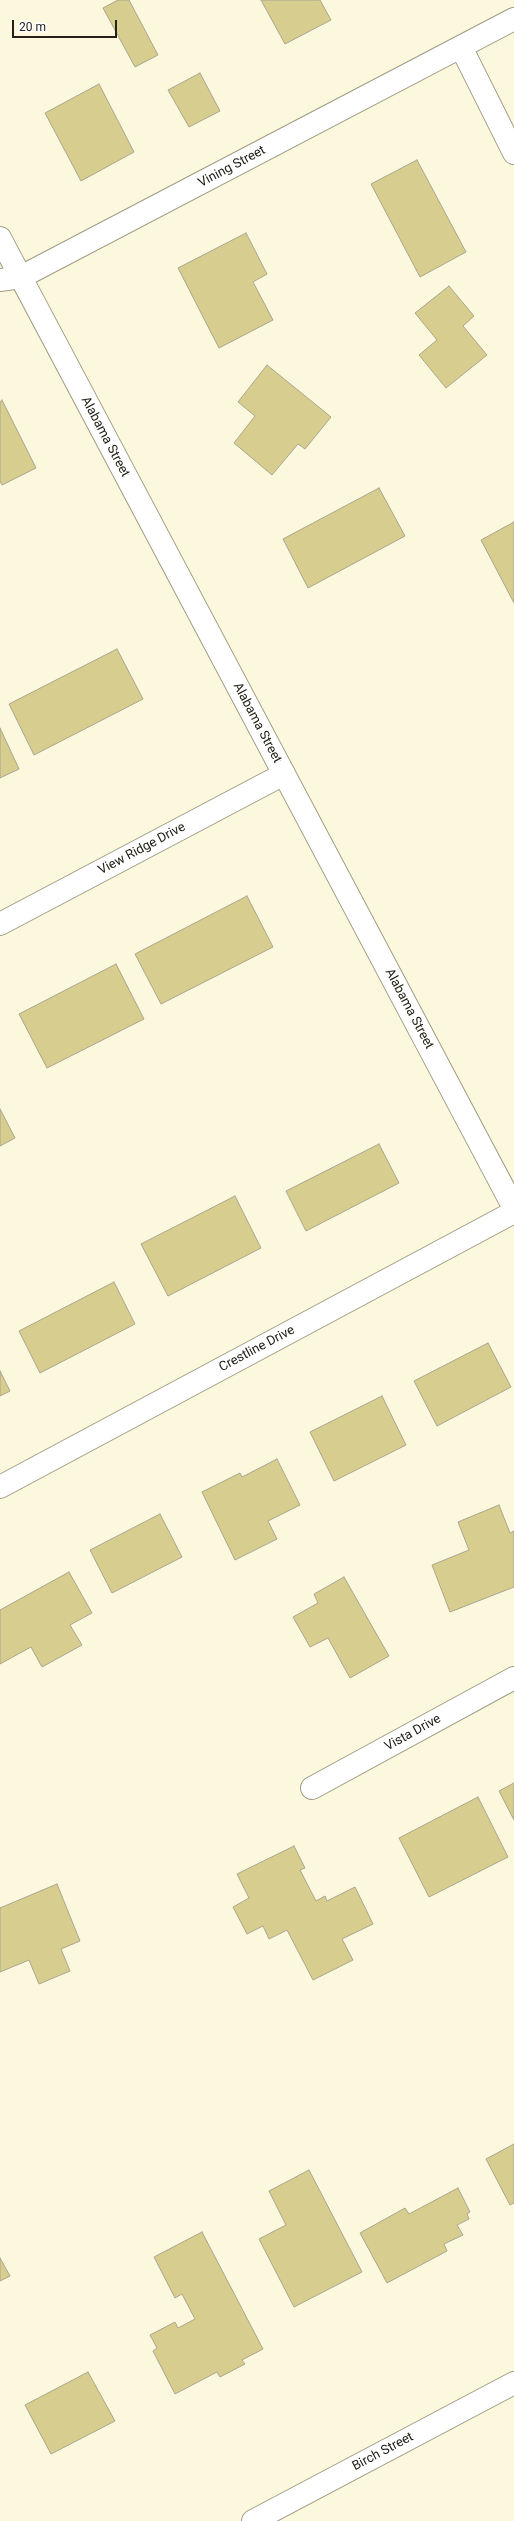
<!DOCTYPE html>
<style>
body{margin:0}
#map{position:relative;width:514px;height:2521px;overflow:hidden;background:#fcf8de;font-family:Roboto,sans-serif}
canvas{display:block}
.scale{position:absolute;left:12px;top:20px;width:105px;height:18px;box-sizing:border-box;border:2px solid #232118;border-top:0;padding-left:5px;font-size:12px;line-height:14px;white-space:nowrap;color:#232118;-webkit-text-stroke:3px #fff;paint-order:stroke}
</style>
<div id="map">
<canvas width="514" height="2521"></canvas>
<div class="scale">20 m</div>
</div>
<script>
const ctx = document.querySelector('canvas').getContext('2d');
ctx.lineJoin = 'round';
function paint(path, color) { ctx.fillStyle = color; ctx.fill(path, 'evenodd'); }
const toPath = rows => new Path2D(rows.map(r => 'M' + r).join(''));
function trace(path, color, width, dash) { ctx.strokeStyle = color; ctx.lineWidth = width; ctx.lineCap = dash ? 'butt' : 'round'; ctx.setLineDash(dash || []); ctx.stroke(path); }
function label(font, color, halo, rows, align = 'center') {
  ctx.font = font + ' Roboto,sans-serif'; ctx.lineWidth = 3; ctx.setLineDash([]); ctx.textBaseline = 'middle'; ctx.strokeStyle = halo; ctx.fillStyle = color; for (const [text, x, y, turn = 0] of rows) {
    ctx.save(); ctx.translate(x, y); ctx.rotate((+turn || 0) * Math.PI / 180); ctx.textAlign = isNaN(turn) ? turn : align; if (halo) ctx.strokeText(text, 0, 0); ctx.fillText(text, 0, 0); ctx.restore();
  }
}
const building = toPath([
 [118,0,129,0,158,55,135,67,103,8,118,0],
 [261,0,320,0,331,20,285,44,261,0],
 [200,73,220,111,189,127,168,90,200,73],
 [99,84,134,152,81,181,45,113,99,84],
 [417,160,466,252,420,277,371,184,417,160],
 [246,233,267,274,253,282,273,320,219,348,178,268,246,233],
 [449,286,474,316,463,326,487,355,446,388,419,355,437,340,415,313,449,286],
 [267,365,331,417,305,449,298,444,272,475,234,443,255,416,238,402,267,365],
 [2,400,36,468,2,485,0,481,0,402,2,400],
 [379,488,405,536,308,588,283,539,379,488],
 [514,522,514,603,481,540,514,522],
 [117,649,143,699,34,755,9,704,117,649],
 [0,728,19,769,0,778,0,728],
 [247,896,273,947,161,1004,135,954,247,896],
 [116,964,144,1019,47,1068,19,1014,116,964],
 [0,1109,15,1138,0,1146,0,1109],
 [379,1144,399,1183,306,1231,286,1191,379,1144],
 [235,1196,261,1248,168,1296,141,1244,235,1196],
 [114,1282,135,1324,40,1373,19,1331,114,1282],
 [488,1343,511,1387,437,1426,414,1381,488,1343],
 [0,1371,10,1391,0,1396,0,1371],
 [382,1396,406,1445,334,1481,310,1432,382,1396],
 [277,1459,300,1505,268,1521,277,1539,235,1560,202,1492,240,1473,242,1477,277,1459],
 [499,1505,510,1533,514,1531,514,1587,450,1612,432,1565,469,1550,458,1522,499,1505],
 [160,1514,182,1557,112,1593,90,1550,160,1514],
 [69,1572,92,1613,70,1625,82,1645,42,1667,31,1647,0,1664,0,1610,69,1572],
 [344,1577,389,1656,350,1678,328,1638,310,1647,293,1617,318,1603,314,1594,344,1577],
 [514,1783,514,1820,499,1791,514,1783],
 [478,1797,508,1857,429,1897,399,1838,478,1797],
 [294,1846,305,1868,300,1870,316,1901,325,1896,327,1901,355,1887,373,1924,342,1939,353,1960,313,1980,287,1930,269,1939,263,1926,247,1934,233,1907,249,1898,237,1874,294,1846],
 [57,1884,80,1941,61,1949,70,1971,39,1984,29,1960,0,1972,0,1908,57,1884],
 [514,2144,514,2203,510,2205,486,2159,514,2144],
 [309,2170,362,2272,294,2307,259,2239,286,2225,269,2191,309,2170],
 [458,2188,470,2212,467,2214,469,2219,457,2225,463,2235,444,2244,447,2251,387,2283,360,2233,405,2208,409,2214,458,2188],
 [202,2232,263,2349,242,2360,245,2364,220,2377,217,2372,175,2394,153,2351,157,2348,150,2335,175,2322,178,2328,195,2319,182,2294,175,2298,154,2257,202,2232],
 [0,2258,10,2276,0,2281,0,2258],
 [88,2372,115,2421,51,2454,25,2405,88,2372]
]);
paint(building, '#d7cd8e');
trace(building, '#aaa68e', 1);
const minor = toPath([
 [461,47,514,153],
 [0,280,21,277,514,19],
 [0,924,284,774],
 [0,1487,514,1212],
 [312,1788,514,1678],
 [253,2521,514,2383]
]);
const major = toPath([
 [0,238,514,1208]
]);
trace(minor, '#a09c84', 24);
trace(major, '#a09c84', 24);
trace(minor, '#fff', 22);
trace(major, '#fff', 22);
label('13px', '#232118', '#fff', [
 ["Vining Street",232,167,-28],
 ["Alabama Street",105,437,62],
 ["Alabama Street",257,723,62],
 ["View Ridge Drive",142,849,-28],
 ["Alabama Street",409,1009,62],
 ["Crestline Drive",257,1349,-28],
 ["Vista Drive",413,1733,-29],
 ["Birch Street",383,2452,-28]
]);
</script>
